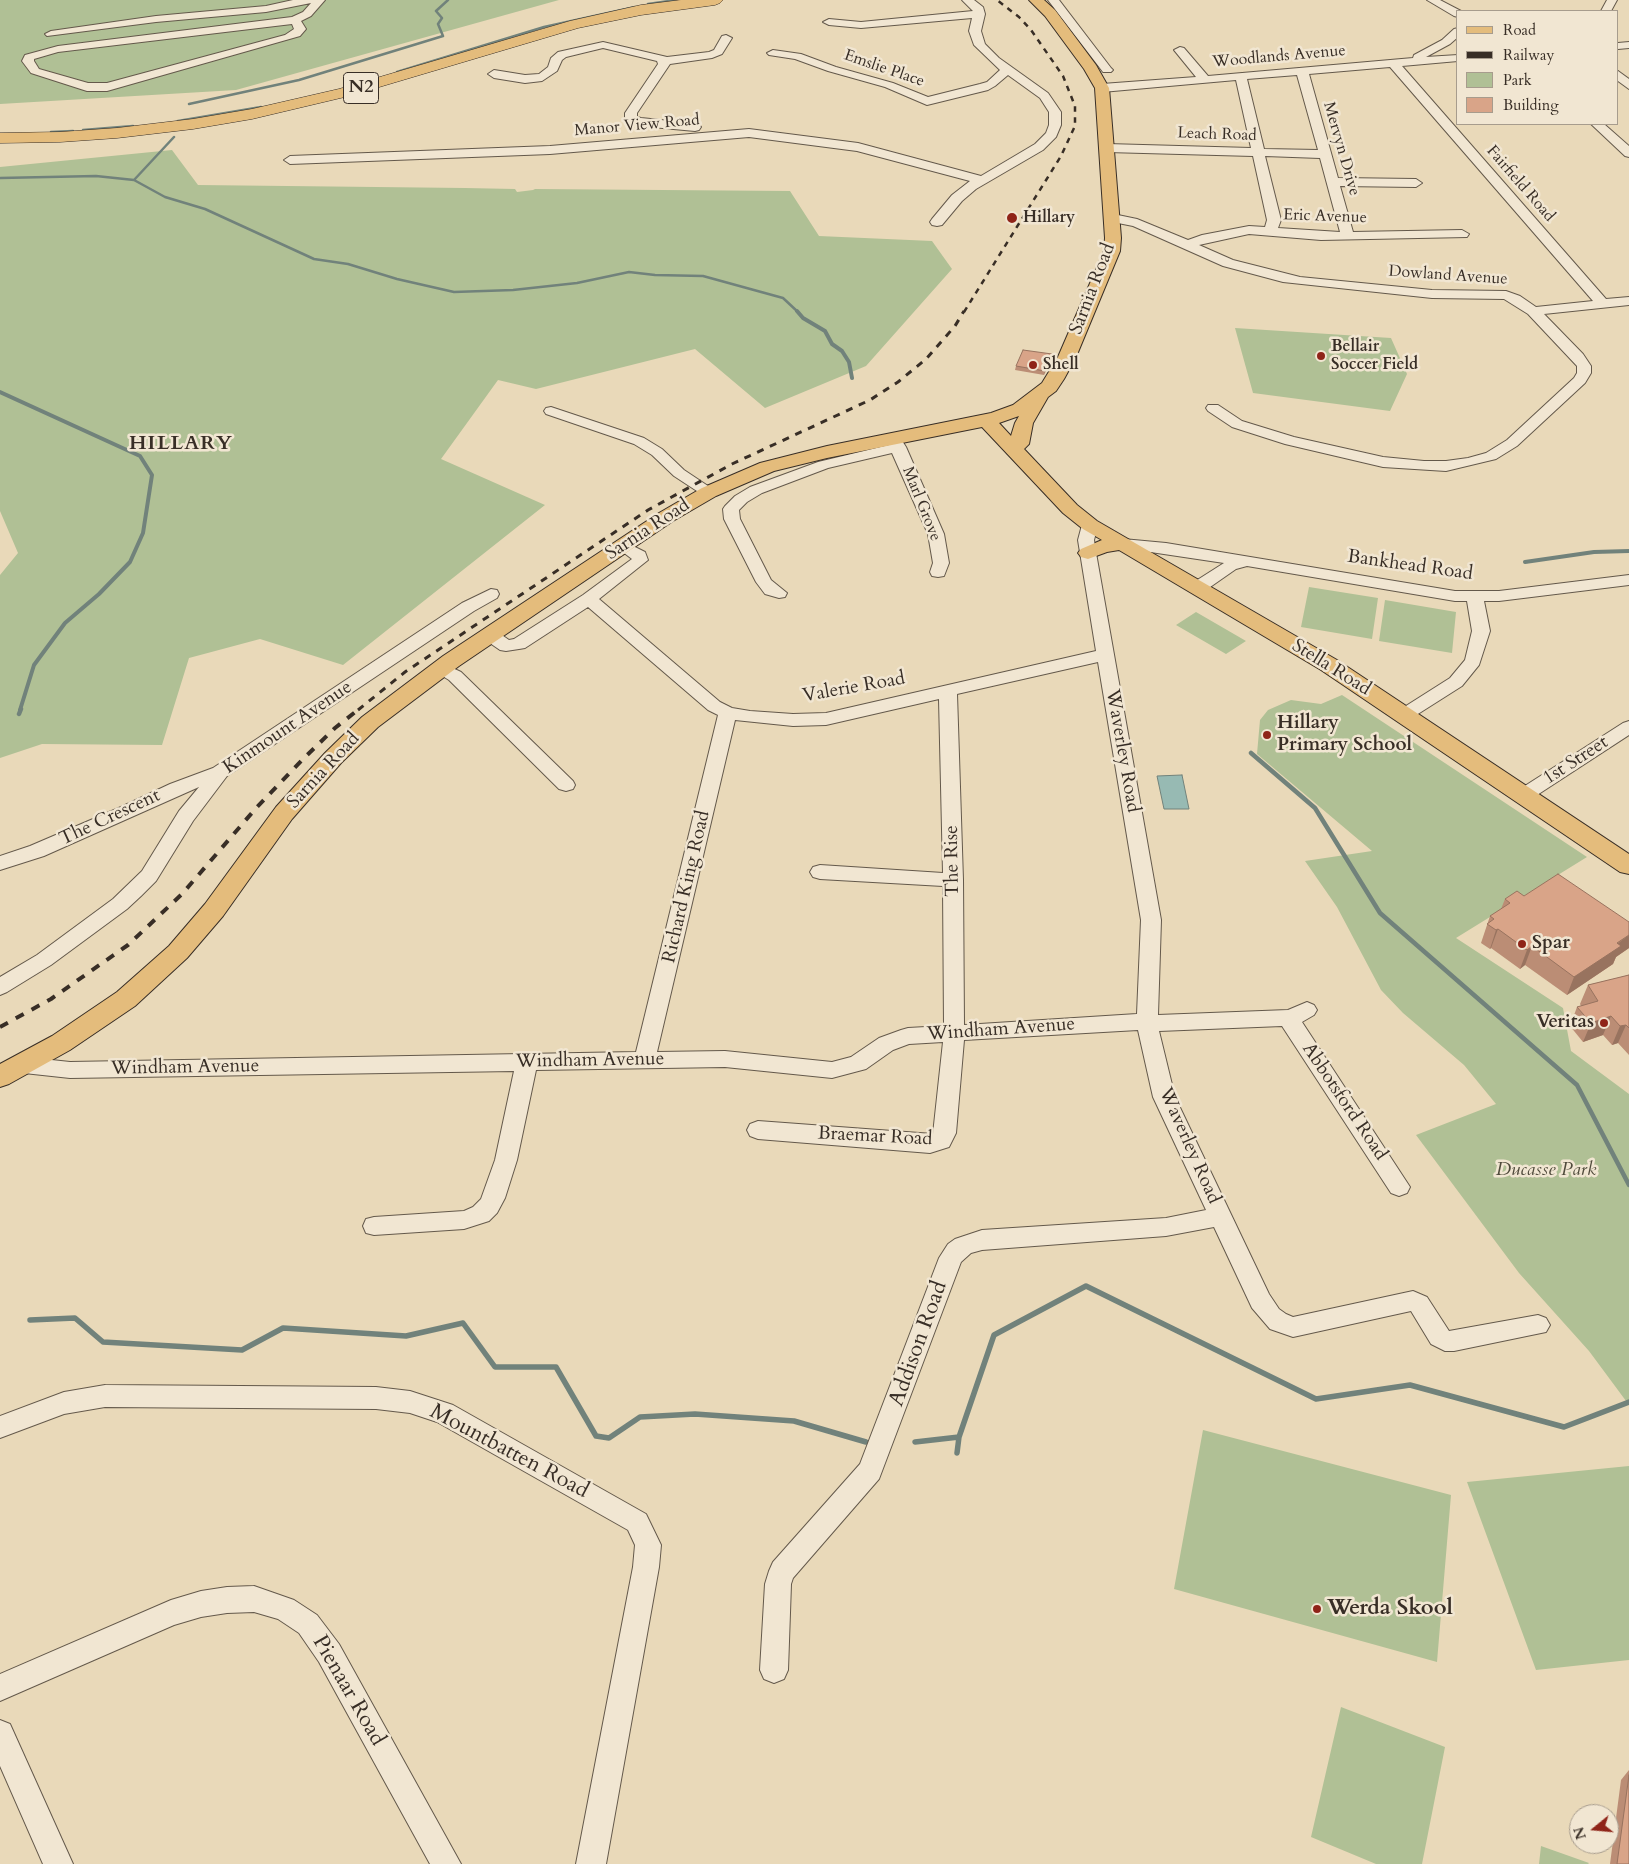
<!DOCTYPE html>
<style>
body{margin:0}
#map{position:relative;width:1629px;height:1864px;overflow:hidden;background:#e9d9b9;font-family:Cardo,serif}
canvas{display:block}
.legend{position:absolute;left:1456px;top:10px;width:162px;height:115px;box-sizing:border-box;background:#f1e6d2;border:1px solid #a79c8d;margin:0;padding:6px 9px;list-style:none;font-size:15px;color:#382e26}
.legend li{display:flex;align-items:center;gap:10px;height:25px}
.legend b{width:25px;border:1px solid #a79c8d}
.north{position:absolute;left:1569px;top:1804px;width:50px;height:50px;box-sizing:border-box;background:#f1e6d2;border:1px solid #a79c8d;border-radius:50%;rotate:253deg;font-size:14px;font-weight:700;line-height:20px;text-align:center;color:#382e26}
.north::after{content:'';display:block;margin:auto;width:18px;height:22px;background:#8f2418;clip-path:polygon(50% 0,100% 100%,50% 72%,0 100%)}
</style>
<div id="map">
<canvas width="1629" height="1864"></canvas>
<ul class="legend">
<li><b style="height:6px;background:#e4bc7c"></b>Road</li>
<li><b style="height:6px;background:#382e26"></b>Railway</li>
<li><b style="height:14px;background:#b0c095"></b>Park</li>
<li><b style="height:14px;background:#d9a488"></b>Building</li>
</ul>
<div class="north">N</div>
</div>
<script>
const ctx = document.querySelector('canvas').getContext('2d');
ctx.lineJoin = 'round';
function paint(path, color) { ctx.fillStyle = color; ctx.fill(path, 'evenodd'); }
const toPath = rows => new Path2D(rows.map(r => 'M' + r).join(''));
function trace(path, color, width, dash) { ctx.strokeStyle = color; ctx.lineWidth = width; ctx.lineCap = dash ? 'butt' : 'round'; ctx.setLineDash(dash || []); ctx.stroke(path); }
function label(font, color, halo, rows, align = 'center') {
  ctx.font = font + ' Cardo,serif'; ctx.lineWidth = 5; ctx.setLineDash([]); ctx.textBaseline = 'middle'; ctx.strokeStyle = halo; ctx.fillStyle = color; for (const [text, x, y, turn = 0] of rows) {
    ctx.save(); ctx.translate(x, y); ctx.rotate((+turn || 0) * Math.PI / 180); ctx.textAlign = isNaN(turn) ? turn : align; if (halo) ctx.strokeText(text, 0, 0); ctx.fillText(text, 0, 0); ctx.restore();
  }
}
paint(toPath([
 [0,0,559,0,236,90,0,104],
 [172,150,198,185,465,188,515,189,517,192,533,190,535,189,790,191,819,236,932,241,952,269,866,366,765,408,695,349,536,389,498,380,441,459,545,505,343,665,260,639,189,658,162,745,42,744,0,758,0,575,18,553,0,511,0,167],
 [1235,328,1391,338,1407,374,1390,411,1253,393],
 [1309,587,1378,598,1372,639,1301,627],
 [1385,600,1456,612,1452,653,1379,641],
 [1196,612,1246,641,1226,654,1176,625],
 [1342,695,1587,857,1456,938,1563,1008,1571,1051,1629,1094,1629,1405,1589,1351,1519,1273,1416,1135,1496,1104,1464,1065,1403,1013,1381,990,1337,907,1305,861,1372,851,1257,754,1260,720,1268,710,1291,700,1321,704],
 [1203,1430,1451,1495,1437,1662,1174,1589],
 [1629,1466,1629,1660,1536,1670,1467,1482],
 [1341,1707,1445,1747,1422,1864,1376,1864,1311,1837],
 [1541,1846,1589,1863,1588,1864,1539,1864]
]), '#b0c095');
const water = toPath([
 [1182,775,1189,809,1164,809,1157,776,1182,775]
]);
paint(water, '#97bab3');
trace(water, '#71827b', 1);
trace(toPath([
 [648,4,676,0],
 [397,72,544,27,635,7],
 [189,104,299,80,443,36,438,24,442,18,436,11,448,0],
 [178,121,261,107],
 [83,130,133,126],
 [51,132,73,131],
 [0,178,96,176,134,180,165,197,205,209,314,259,348,264,397,279,454,292,513,290,577,283,629,272,655,275,703,276,783,298,798,312],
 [134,180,174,137]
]), '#71827b', 2.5);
trace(toPath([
 [797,311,803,318,825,331,832,344,842,351,849,362,852,378],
 [0,392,140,456,152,475,143,533,130,562,99,594,65,623,34,665,20,710],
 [1525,562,1594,552,1629,551]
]), '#71827b', 4);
trace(toPath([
 [19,714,21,709],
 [1251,753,1315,808,1380,913,1577,1085,1629,1185]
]), '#71827b', 4.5);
trace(toPath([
 [30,1320,75,1318,103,1342,242,1350,283,1328,406,1336,463,1323,495,1367,556,1367,596,1436,609,1438,640,1417,695,1414,794,1421,866,1442],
 [915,1442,959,1437],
 [957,1453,959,1437,994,1335,1086,1286,1316,1399,1410,1385,1564,1427,1629,1402]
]), '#71827b', 5.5);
const minor = toPath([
 [293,0,325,0,311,16,301,21,306,29,300,36,107,91,87,91,31,73,22,61,25,55,58,46,292,17,303,12,311,3,266,12,156,22,47,36,45,34,51,31,156,16,266,6,293,0],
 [292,24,294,29,285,35,107,83,88,83,39,69,34,61,34,59,58,52,292,24],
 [962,0,974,0,983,7,985,14,981,31,985,44,999,58,1048,93,1061,112,1061,125,1056,137,1043,150,976,189,962,201,942,225,937,226,932,225,930,222,932,219,952,195,970,181,857,151,749,137,550,154,290,164,284,160,290,156,550,146,749,129,858,143,981,176,1035,144,1046,133,1049,125,1049,112,1040,98,1008,75,995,86,988,90,927,105,885,87,828,71,795,59,769,55,767,53,773,50,801,54,836,67,893,83,928,97,980,84,987,82,1000,70,974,45,969,31,972,18,861,28,829,25,823,22,829,19,861,22,973,11,962,0],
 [1048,0,1059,0,1111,68,1113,70,1111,72,1103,72,1048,0],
 [1427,0,1440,0,1461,11,1458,11,1458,17,1454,16,1427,0],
 [1607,0,1617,0,1611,11,1601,11,1607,0],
 [1458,28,1458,37,1450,44,1426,57,1458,55,1458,61,1402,66,1606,299,1629,297,1629,305,1544,314,1583,354,1591,366,1591,373,1585,383,1517,446,1496,459,1446,471,1383,467,1285,444,1232,427,1208,411,1206,408,1208,405,1218,405,1242,421,1294,437,1383,457,1424,461,1446,461,1468,458,1486,453,1507,440,1574,378,1577,373,1577,366,1528,314,1504,299,1432,298,1283,282,1223,266,1133,226,1108,221,1106,218,1113,214,1137,219,1188,240,1202,235,1249,226,1265,227,1267,220,1253,156,1107,152,1101,148,1107,144,1251,148,1236,80,1102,92,1096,88,1102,84,1196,77,1174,50,1180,47,1184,48,1208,76,1413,58,1414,55,1442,40,1454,29,1458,28],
 [1390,67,1593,301,1536,307,1520,296,1506,291,1432,290,1300,277,1233,260,1199,245,1249,234,1321,240,1467,237,1469,234,1462,230,1353,232,1340,186,1416,187,1422,183,1416,179,1338,178,1309,74,1390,67],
 [1297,75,1318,150,1264,149,1247,79,1297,75],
 [1265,156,1320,158,1340,232,1278,228,1281,220,1265,156],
 [726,35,732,38,722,54,712,58,670,64,637,113,637,117,641,118,699,124,701,127,699,130,695,131,641,126,629,123,625,117,625,113,658,64,657,61,603,48,566,57,562,60,557,71,542,81,525,83,494,78,488,74,494,70,525,75,539,74,548,67,551,58,558,52,603,42,667,57,709,52,714,50,722,36,726,35],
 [1629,42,1629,48,1618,49,1618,43,1629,42],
 [1618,71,1629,79,1629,89,1618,81,1618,71],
 [1591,124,1604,124,1629,146,1629,157,1625,156,1591,124],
 [551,407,644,438,662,449,684,470,717,492,715,495,709,497,703,495,674,476,652,455,634,444,546,414,544,411,546,408,551,407],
 [894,434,899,436,906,447,944,534,949,563,944,576,938,577,932,576,930,572,933,563,928,534,892,453,828,468,762,493,747,502,739,510,740,519,771,580,787,593,785,597,779,598,765,594,756,582,724,519,723,509,725,506,735,496,750,487,818,462,889,445,886,439,889,436,894,434],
 [1090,520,1096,522,1098,525,1094,540,1096,553,1161,920,1158,1015,1288,1010,1307,1002,1314,1005,1317,1010,1314,1015,1302,1022,1410,1187,1407,1193,1399,1196,1391,1193,1282,1026,1159,1031,1175,1097,1269,1294,1279,1309,1286,1314,1293,1317,1413,1291,1427,1297,1449,1331,1538,1315,1546,1318,1550,1325,1546,1332,1454,1351,1445,1351,1431,1344,1411,1311,1293,1337,1270,1329,1252,1308,1214,1227,1166,1236,982,1250,971,1253,961,1262,879,1479,793,1578,791,1584,788,1670,784,1679,774,1683,764,1679,760,1670,765,1584,769,1571,773,1562,860,1464,939,1258,948,1244,955,1239,982,1230,1166,1218,1206,1210,1153,1097,1138,1030,964,1040,956,1133,949,1147,930,1153,758,1139,750,1136,747,1130,750,1124,758,1121,933,1134,943,1042,909,1044,893,1050,866,1069,832,1078,725,1067,536,1070,517,1160,505,1198,497,1213,489,1221,464,1229,374,1235,366,1233,363,1226,366,1219,374,1217,464,1211,473,1207,481,1199,495,1160,514,1071,70,1078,24,1073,16,1071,13,1065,16,1059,24,1057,70,1062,636,1052,718,715,708,710,588,607,525,648,519,649,506,651,500,650,484,639,481,635,484,631,490,630,496,631,509,640,514,639,583,595,632,559,615,546,617,543,623,541,645,552,648,560,599,599,720,702,732,708,750,711,793,714,826,713,1096,651,1078,540,1082,525,1084,522,1090,520],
 [1098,662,1141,920,1137,1014,964,1025,963,880,957,694,1098,662],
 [939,699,943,873,820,865,813,867,810,872,813,877,820,879,943,886,944,1026,908,1028,901,1030,879,1038,851,1057,832,1062,725,1051,657,1052,735,720,793,726,826,725,939,699],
 [1123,539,1166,543,1455,591,1499,591,1629,575,1629,585,1499,601,1484,601,1490,631,1479,665,1462,686,1410,719,1404,721,1398,719,1395,715,1398,711,1450,678,1465,660,1472,631,1467,601,1455,601,1247,566,1236,569,1203,592,1197,593,1191,592,1189,588,1191,584,1224,563,1117,547,1115,544,1117,541,1123,539],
 [491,589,497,590,499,594,497,598,474,611,227,776,193,821,156,881,141,896,127,909,51,965,7,992,0,995,0,977,37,955,113,899,142,871,179,811,199,787,44,856,0,870,0,856,30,846,121,807,170,784,213,768,462,603,491,589],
 [442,663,461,672,573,781,575,785,573,789,566,791,559,789,449,680,436,672,433,668,436,664,442,663],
 [1629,721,1629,735,1531,799,1524,801,1517,799,1515,795,1517,791,1623,723,1629,721],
 [105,1385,376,1387,410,1391,453,1405,646,1514,661,1545,659,1567,606,1864,576,1864,633,1567,635,1545,628,1530,437,1422,410,1413,376,1409,105,1407,64,1414,0,1438,0,1416,64,1392,105,1385],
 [254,1586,294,1600,317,1615,339,1644,461,1864,430,1864,319,1662,299,1633,278,1619,254,1612,227,1613,201,1617,174,1625,0,1701,0,1674,171,1600,201,1591,227,1587,254,1586],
 [0,1720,10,1724,73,1864,43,1864,0,1766,0,1720]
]);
const major = toPath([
 [1029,0,1044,0,1055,10,1096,65,1109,88,1121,238,1120,251,1076,357,1064,379,1056,391,1048,397,1033,423,1029,444,1024,449,1077,505,1097,521,1337,660,1629,854,1629,874,1620,872,1321,670,1119,550,1107,552,1088,559,1081,557,1078,553,1081,549,1102,540,1083,529,1063,513,982,427,827,458,774,471,716,496,673,521,459,666,378,727,341,763,292,819,223,916,187,958,135,1006,70,1050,9,1084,0,1087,0,1064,52,1036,117,992,169,946,205,904,276,807,325,753,362,717,443,656,659,513,702,488,760,463,827,446,991,413,1013,405,1042,383,1058,357,1104,251,1105,238,1095,88,1084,69,1045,16,1029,0],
 [1019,416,1015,423,1011,436,999,423,1019,416]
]);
const highway = toPath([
 [681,0,723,0,720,3,715,5,641,15,578,28,349,96,252,119,193,129,117,138,60,142,0,143,0,133,60,132,117,128,193,119,252,109,339,89,570,21,641,5,681,0]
]);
trace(minor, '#64594b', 2);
trace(major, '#382e26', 2);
trace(highway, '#382e26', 1);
paint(minor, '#f1e6d2');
paint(major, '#e4bc7c');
paint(highway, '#e4bc7c');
trace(toPath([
 [964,312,1061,156,1075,126,1075,106,1063,76,1031,30,1019,17,997,0]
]), '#382e26', 2.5, [5.5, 5.5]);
trace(toPath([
 [358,710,405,672,648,510,732,464,870,400,898,382,926,359,955,326,964,311]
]), '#382e26', 3, [7, 7]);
trace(toPath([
 [0,1027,51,999,128,945,182,894,257,807,303,759,335,728,359,709]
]), '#382e26', 4, [9, 9]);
paint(toPath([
 [1051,359,1044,375,1015,370,1016,366],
 [1524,896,1629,922,1629,948,1616,957,1613,964,1567,995,1525,965,1520,969,1491,948,1490,949,1481,943,1490,916,1501,909,1505,899],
 [1629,975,1629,1055,1618,1043,1612,1045,1603,1035,1583,1042,1570,1026,1577,1007,1581,1006,1580,1004,1588,985],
 [1629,1770,1629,1864,1610,1864,1621,1780]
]), '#bb8d75');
paint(toPath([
 [1052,354,1051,359,1044,375,1045,371],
 [1498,929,1491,948,1490,949,1496,930],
 [1629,935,1629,948,1616,957,1613,964,1567,995,1574,977],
 [1532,946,1525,965,1520,969,1527,950],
 [1611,1016,1603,1035,1583,1042,1591,1023],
 [1626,1025,1618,1043,1612,1045,1620,1026]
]), '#98735f');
const building = toPath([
 [1023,350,1052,354,1045,371,1016,366,1023,350],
 [1558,874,1629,922,1629,935,1617,943,1621,946,1574,977,1532,946,1527,950,1498,929,1496,930,1487,924,1494,919,1490,916,1510,903,1505,899,1517,891,1524,896,1558,874],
 [1629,975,1629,1028,1626,1025,1620,1026,1611,1016,1591,1023,1577,1007,1598,1001,1588,985,1629,975],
 [1629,1775,1629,1864,1617,1864,1629,1775]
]);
paint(building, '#d9a488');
trace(building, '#98735f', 1);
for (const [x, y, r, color] of [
 [1012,218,6,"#8f2418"],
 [1321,356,5,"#8f2418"],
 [1033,365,5,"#8f2418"],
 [1267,735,5,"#8f2418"],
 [1522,944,5,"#8f2418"],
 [1604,1023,5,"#8f2418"],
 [1317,1609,5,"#8f2418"]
]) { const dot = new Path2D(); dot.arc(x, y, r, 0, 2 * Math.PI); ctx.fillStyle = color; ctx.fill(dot); trace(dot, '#f1e6d2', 2); }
label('16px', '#382e26', '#f1e6d2', [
 ["Woodlands Avenue",1279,57,-5],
 ["Emslie Place",884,69,19],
 ["Manor View Road",637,126,-5],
 ["Leach Road",1217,135,2],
 ["Mervyn Drive",1341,149,74],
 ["Fairfield Road",1520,184,49],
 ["Eric Avenue",1325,217,2],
 ["Dowland Avenue",1448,276,4],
 ["Marl Grove",921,504,68]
]);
label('bold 16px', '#382e26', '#f1e6d2', [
 ["Hillary",1023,218],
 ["Bellair",1331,347],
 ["Soccer Field",1331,365],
 ["Shell",1043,365]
], 'left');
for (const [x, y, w] of [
 [361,88,35]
]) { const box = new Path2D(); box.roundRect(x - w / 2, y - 15.5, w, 31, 4); ctx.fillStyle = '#f1e6d2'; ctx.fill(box); trace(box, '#382e26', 1); }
label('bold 18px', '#382e26', null, [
 ["N2",361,88]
]);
label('19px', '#382e26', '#f1e6d2', [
 ["Sarnia Road",1093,289,-69],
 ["Sarnia Road",648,530,-33],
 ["Bankhead Road",1410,566,8],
 ["Stella Road",1331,668,32],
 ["Valerie Road",854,688,-10],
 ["Kinmount Avenue",288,728,-34],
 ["Waverley Road",1122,751,80],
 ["1st Street",1576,761,-33],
 ["Sarnia Road",324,771,-47],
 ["The Crescent",110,818,-25],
 ["The Rise",953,861,-91],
 ["Richard King Road",687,887,-77],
 ["Windham Avenue",1001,1030,-4],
 ["Windham Avenue",590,1061,-1],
 ["Windham Avenue",185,1068,-1],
 ["Abbotsford Road",1344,1102,56],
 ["Braemar Road",875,1137,3],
 ["Waverley Road",1189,1146,66]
]);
label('bold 19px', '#382e26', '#f1e6d2', [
 ["Hillary",1277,724],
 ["Primary School",1277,746],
 ["Spar",1532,944],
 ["Veritas",1594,1023,"right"]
], 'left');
label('italic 19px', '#504b3c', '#f1e6d2', [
 ["Ducasse Park",1546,1171]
]);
ctx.letterSpacing = '1px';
label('bold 20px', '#382e26', '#f1e6d2', [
 ["HILLARY",181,444]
]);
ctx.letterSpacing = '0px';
label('22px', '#382e26', '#f1e6d2', [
 ["Addison Road",919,1344,-70],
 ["Mountbatten Road",509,1452,28],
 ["Pienaar Road",348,1691,60]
]);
label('bold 22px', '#382e26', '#f1e6d2', [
 ["Werda Skool",1327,1609]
], 'left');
</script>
